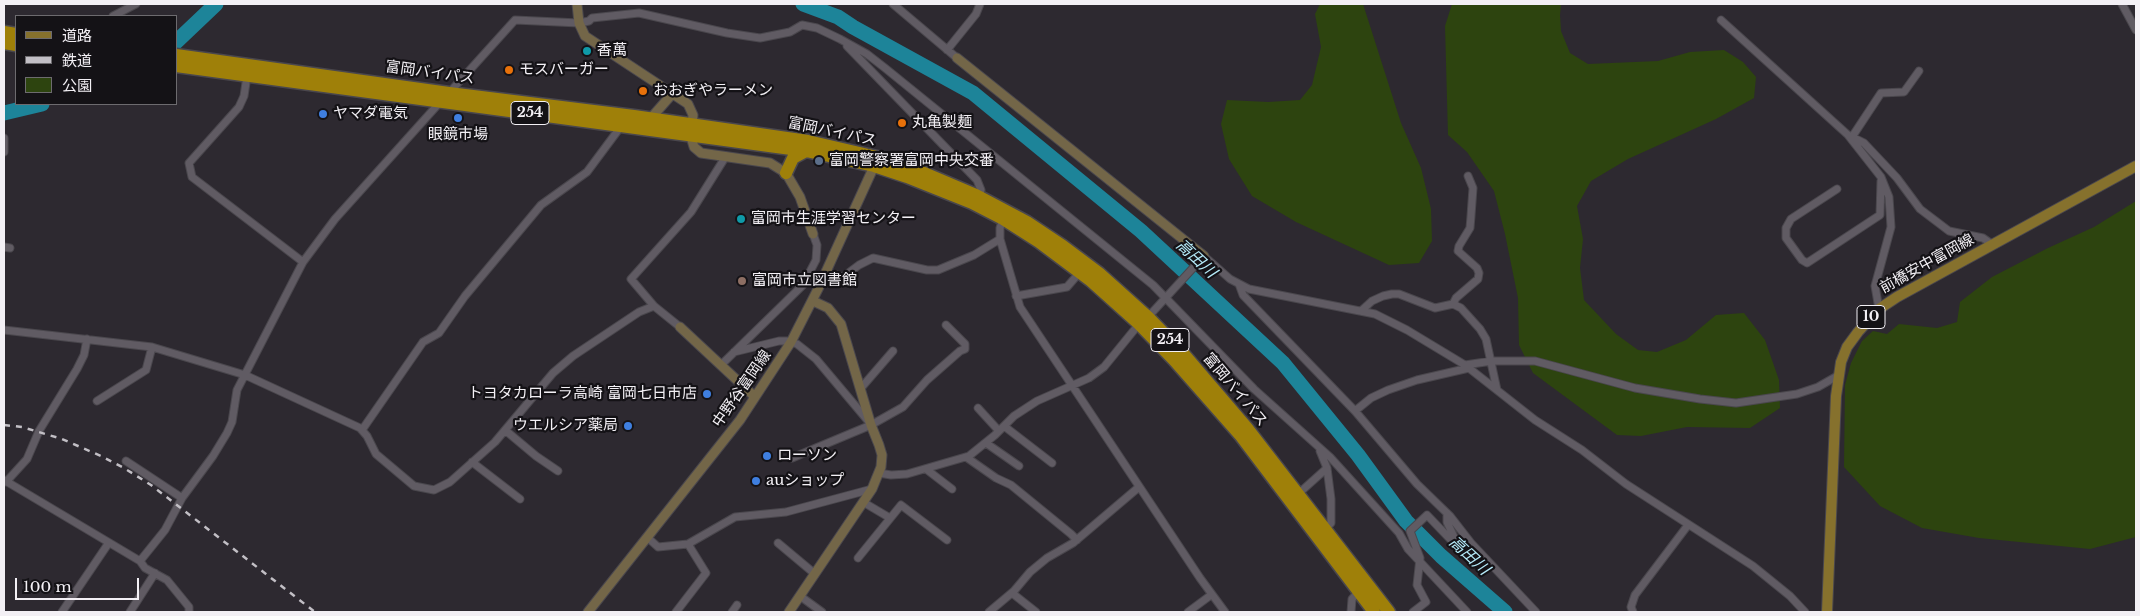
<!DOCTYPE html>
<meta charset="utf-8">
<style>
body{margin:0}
#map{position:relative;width:2140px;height:616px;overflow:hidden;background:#2d2930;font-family:"Libre Baskerville","Noto Sans JP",serif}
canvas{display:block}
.frame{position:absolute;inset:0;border:5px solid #f3f0f5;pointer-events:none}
.legend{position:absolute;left:15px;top:15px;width:162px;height:90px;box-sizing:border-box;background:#141216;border:1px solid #6d6b6f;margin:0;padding:6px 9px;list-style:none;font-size:15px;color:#f3f0f5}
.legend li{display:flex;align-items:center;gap:10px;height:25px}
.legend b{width:25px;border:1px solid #6d6b6f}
.scale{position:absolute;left:15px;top:578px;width:124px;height:22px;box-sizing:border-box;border:2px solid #f3f0f5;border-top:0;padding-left:6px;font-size:15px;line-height:18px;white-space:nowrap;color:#f3f0f5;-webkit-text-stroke:4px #141216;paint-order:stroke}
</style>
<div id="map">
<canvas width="2140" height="616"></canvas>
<div class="frame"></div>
<ul class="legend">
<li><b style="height:6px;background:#86712d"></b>道路</li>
<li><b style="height:6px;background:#c2bfc5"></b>鉄道</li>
<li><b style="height:14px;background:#2d440f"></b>公園</li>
</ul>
<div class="scale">100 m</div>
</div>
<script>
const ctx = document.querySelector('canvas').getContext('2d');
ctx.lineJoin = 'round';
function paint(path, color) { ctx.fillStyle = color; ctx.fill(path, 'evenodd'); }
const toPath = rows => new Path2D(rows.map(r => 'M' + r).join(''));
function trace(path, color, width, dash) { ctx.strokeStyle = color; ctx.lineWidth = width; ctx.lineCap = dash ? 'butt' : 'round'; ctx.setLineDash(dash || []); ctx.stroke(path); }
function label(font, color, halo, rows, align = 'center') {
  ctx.font = font + ' "Libre Baskerville","Noto Sans JP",serif'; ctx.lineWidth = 4.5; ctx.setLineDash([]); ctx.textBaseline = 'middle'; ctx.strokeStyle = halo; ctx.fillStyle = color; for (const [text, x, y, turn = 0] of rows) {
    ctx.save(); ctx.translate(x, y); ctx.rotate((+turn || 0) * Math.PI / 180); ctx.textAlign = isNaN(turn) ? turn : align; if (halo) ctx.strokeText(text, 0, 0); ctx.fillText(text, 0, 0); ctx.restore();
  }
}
paint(toPath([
 [1320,4,1363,4,1401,123,1421,168,1431,209,1432,241,1419,263,1389,265,1296,222,1252,196,1229,159,1221,124,1227,100,1268,102,1300,100,1312,85,1321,47,1315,14],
 [1452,4,1561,4,1560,15,1561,31,1570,53,1588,64,1658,61,1690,52,1724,50,1743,62,1756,77,1754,98,1716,119,1628,159,1591,181,1577,206,1583,239,1580,268,1584,300,1616,334,1638,350,1657,352,1686,340,1716,315,1744,313,1765,340,1779,380,1780,408,1750,428,1687,427,1641,436,1617,435,1533,373,1519,345,1518,298,1505,234,1494,191,1467,152,1448,135,1445,26],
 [2136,201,2136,537,2090,549,1979,538,1922,528,1880,506,1844,467,1845,385,1851,363,1862,341,1873,331,1887,334,1899,324,1937,328,1957,322,1960,302,1992,277,2048,248,2094,227]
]), '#2d440f');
trace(toPath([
 [803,4,838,17,853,27,973,93,1141,231,1283,363,1358,455,1406,521,1441,556,1505,612],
 [176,42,216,4],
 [4,113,42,104]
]), '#1d8499', 15);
const street = toPath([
 [893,4,957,58],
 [2122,4,2136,30],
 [113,16,136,4],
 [1721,20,1848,135,1881,177,1889,197,1891,227,1875,286,1879,309],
 [847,46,977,180,981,190,979,196],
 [947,50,976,14,980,4],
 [247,76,244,96,239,107,189,163,192,177,303,262],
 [449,93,515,20,579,23,589,21,592,18,639,13,727,33,760,38,790,32,802,25,817,28,840,39,867,54,885,68,1153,285,1254,389,1330,457,1399,533,1408,549,1467,612],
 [1850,136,1864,143,1897,178,1920,209,1949,231,1983,238,1993,245],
 [1852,137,1881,93,1904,92,1919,71],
 [4,138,4,152],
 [1837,189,1791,219,1786,228,1786,238,1802,260,1807,263,1880,215,1881,181],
 [1003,219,1000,228,1000,239,1020,307,1200,578,1225,612],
 [4,247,10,248],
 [826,272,843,277,859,265,873,258,927,270,938,270,974,255,1000,239],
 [1239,284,1243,295,1355,411,1417,484,1450,516,1471,543,1536,612],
 [1016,296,1067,287,1080,272],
 [1453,304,1456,298,1478,279,1479,273,1477,268,1458,251,1459,246,1470,228,1471,216,1473,188,1468,176],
 [654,306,631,279,691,212,726,156],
 [1361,311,1372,301,1383,296,1392,294,1399,294,1435,308,1453,304,1461,308,1480,329,1486,339,1497,390],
 [4,330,152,347,245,375,360,428,367,436,376,454,414,486,434,490,450,482,495,442,553,373,573,356,639,312,654,306,680,327],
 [734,352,779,341,787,341,797,344,816,359,869,422],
 [721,365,803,285,816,260,817,245,813,234],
 [1465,365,1492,361,1535,361,1635,388,1700,399,1736,403,1797,394,1818,387,1839,375],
 [861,388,893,351],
 [97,401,146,370,152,347],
 [978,408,999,431],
 [1355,411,1371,398,1388,390,1417,380,1469,368],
 [1004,426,1052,463],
 [362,430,423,342,439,333,465,296,541,205,587,172,622,125],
 [505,430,536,456,558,471],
 [986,443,1019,466],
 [1320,451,1327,468,1331,499,1331,523,1325,529],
 [966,457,996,478,1011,485,1071,534,1077,540],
 [792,458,871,425,903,407,927,380,960,351,965,349,965,344,946,325],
 [126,461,182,498],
 [472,462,520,499],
 [926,469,952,489],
 [879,473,891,475,907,474,969,456,995,435,1014,416,1037,401,1089,378,1104,367,1139,324,1148,317,1204,256,1230,279,1249,289,1375,314,1407,330,1465,365,1535,420,1582,450,1626,484,1753,566,1790,596,1805,612],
 [4,480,140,561,145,568,167,580,189,607,189,612],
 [6,482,27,459,39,431,77,369,84,355,87,339],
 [1298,494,1327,468],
 [863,502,890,518],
 [647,537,658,547,688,544,735,517,786,512,872,489],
 [778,543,815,574],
 [858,558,901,505,947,540],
 [140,561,165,530,182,498,213,456,227,433,232,422,237,390,303,262,335,219,442,100],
 [1012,593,1036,612],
 [800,596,822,612],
 [62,612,108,544],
 [130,612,155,573],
 [676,612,706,573,688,544],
 [732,612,737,605],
 [989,612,1014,591,1030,572,1047,558,1073,543,1139,487],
 [1188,612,1211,595],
 [1351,612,1352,599,1359,591],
 [1413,612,1426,602,1417,585,1420,558,1410,531,1427,515,1452,541,1454,537,1447,522,1447,513],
 [1633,612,1631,607,1635,595,1688,525]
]);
const secondary = toPath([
 [577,4,579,23,585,36,688,104,693,115,691,137,694,147,701,153,770,163,786,173,800,197,813,234],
 [957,58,1204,256],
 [651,118,673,93],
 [680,327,755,397],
 [588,612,740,420,791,342,819,287,876,162],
 [789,612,872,489,881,467,882,455,879,445,871,425,841,324,828,308,813,301]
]);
const primary = toPath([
 [1827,612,1836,396,1841,362,1847,347,1858,332,1879,309,1897,297,2136,166]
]);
const highway = toPath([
 [4,32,16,34],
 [4,43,16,45],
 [176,55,449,93,634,116,808,141,877,157,910,167,976,195,1027,222,1063,246,1099,273,1148,317,1182,352,1247,428,1389,612],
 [176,66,806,151,874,166,907,177,972,203,1003,219,1039,242,1091,281,1139,324,1174,360,1240,435,1374,612],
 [786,173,793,158,806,151]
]);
trace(street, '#4a474d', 9);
trace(secondary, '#4a474d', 11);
trace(primary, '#4a474d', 12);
trace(highway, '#4a474d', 15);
trace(street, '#605b63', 7);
trace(secondary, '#736648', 9);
trace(primary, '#86712d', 10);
trace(highway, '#9f8009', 12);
trace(toPath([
 [4,425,22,427,62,439,101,456,124,468,151,485,315,612]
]), '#c2bfc5', 2.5, [6, 6]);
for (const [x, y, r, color] of [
 [587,51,5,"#0f9aa8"],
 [509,70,5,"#e8710a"],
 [643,91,5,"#e8710a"],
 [323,114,5,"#3f7fe0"],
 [458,118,5,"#3f7fe0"],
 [902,123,5,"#e8710a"],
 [819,161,5,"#5c6f8a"],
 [741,219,5,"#0f9aa8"],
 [742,281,5,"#8d6e63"],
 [707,394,5,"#3f7fe0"],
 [628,426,5,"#3f7fe0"],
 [767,456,5,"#3f7fe0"],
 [756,481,5,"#3f7fe0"]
]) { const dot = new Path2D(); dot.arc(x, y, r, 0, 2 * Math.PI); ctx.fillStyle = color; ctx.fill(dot); trace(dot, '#141216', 2); }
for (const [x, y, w] of [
 [530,113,38],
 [1871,317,28],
 [1170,340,38]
]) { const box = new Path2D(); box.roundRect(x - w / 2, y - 11.5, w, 23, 4); ctx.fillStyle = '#141216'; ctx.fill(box); trace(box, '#f3f0f5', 1); }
label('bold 14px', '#f3f0f5', null, [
 ["254",530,113],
 ["10",1871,317],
 ["254",1170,340]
]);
label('15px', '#f3f0f5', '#141216', [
 ["香萬",597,51],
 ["モスバーガー",519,70],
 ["おおぎやラーメン",653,91],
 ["ヤマダ電気",333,114],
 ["丸亀製麺",912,123],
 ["眼鏡市場",458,135,"center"],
 ["富岡警察署富岡中央交番",829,161],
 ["富岡市生涯学習センター",751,219],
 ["富岡市立図書館",752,281],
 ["トヨタカローラ高崎 富岡七日市店",697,394,"right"],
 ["ウエルシア薬局",618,426,"right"],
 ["ローソン",777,456],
 ["auショップ",766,481]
], 'left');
label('15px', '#f3f0f5', '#141216', [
 ["富岡バイパス",430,73,8],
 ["富岡バイパス",832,132,12],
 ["前橋安中富岡線",1927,264,-29],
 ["中野谷富岡線",742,389,-55],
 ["富岡バイパス",1235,390,50]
]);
label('italic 16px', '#b6ecfa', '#141216', [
 ["高田川",1196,259,43],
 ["高田川",1469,556,43]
]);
</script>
